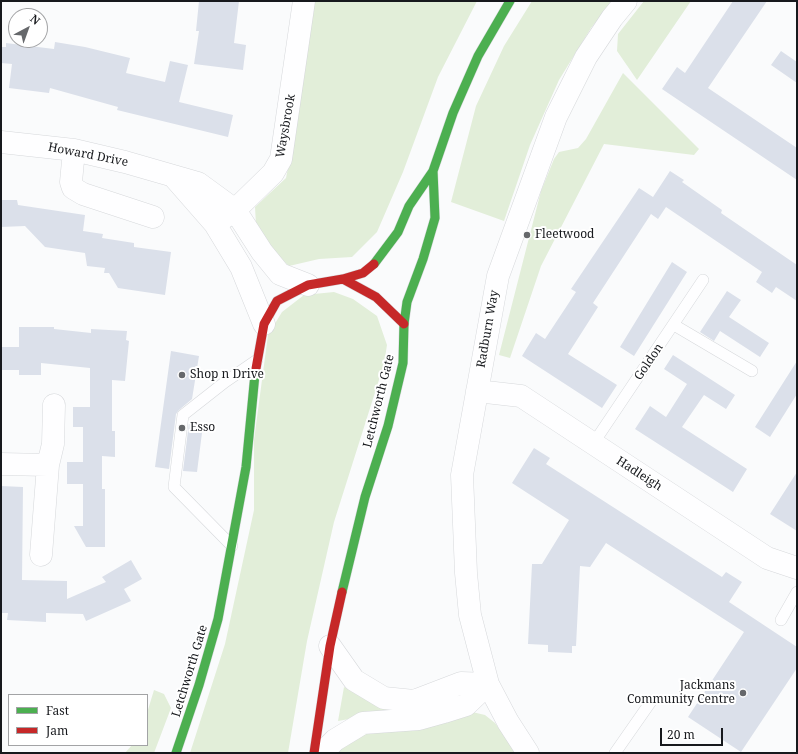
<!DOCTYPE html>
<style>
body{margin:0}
#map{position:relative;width:798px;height:754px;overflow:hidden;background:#fafbfc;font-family:"Noto Serif",serif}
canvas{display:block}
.frame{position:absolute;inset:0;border:2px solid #17191d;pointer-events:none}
.legend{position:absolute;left:8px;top:694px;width:140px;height:52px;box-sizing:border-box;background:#fff;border:1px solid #a2a3a5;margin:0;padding:5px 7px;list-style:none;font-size:12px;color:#17191d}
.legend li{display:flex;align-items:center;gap:8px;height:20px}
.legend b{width:20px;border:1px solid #a2a3a5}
.north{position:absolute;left:8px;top:8px;width:40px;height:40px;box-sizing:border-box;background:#fff;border:1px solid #a2a3a5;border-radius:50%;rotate:41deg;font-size:11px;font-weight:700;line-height:16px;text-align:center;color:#17191d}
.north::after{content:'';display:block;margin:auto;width:14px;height:18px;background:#66686b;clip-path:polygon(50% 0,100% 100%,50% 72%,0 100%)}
.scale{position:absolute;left:660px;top:728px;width:63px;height:18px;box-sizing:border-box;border:2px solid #17191d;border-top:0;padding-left:5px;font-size:12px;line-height:14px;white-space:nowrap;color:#17191d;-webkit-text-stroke:3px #fff;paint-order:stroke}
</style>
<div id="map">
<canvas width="798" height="754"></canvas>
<div class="frame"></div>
<ul class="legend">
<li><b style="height:5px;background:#4caf50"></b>Fast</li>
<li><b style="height:5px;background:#c62828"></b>Jam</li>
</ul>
<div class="north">N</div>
<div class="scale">20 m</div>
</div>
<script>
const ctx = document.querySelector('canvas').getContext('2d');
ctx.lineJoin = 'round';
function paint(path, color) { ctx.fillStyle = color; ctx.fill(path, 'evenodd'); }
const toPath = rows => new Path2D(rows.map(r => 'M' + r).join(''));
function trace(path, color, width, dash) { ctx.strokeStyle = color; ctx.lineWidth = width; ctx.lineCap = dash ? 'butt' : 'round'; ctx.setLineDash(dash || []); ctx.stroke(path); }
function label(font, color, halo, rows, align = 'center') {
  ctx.font = font + ' "Noto Serif",serif'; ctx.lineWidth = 4; ctx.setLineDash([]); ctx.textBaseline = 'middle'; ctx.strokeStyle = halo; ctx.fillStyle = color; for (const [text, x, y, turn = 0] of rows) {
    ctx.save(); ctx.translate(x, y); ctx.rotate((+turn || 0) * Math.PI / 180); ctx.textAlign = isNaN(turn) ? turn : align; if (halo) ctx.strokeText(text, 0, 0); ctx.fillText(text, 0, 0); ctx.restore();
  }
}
paint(toPath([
 [313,1,477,1,438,77,403,172,377,232,352,257,319,259,289,266,272,251,256,225,255,207,286,178,293,142],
 [532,1,613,1,591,28,559,80,530,145,504,221,451,202,476,106,504,46],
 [644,1,691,1,637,80,617,51,618,34],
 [623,73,699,149,694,155,604,144,541,266,510,358,499,355,541,191,554,159,559,152,578,148,586,139],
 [334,292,353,299,377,316,387,345,384,364,334,522,307,641,288,753,190,753,225,644,254,510,254,440,268,335,282,312,304,295],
 [344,687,381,707,399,710,338,721],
 [154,690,164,694,171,708,154,753,125,753,132,745,147,745,147,713],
 [468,711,485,715,495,723,518,753,337,753,346,742,369,727]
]), '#e2eed9');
paint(toPath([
 [199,1,239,1,234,43,246,45,243,70,194,64,199,31,196,31],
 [733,1,767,1,708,88,797,148,797,180,662,89,677,67,685,73],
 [55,42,85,47,130,58,126,73,165,82,170,61,188,65,179,102,233,115,228,137,117,110,118,107,50,88,49,93,9,88,12,64,1,63,1,47,6,47,6,43,54,49],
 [781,51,797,62,797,83,771,65],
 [670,171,684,180,682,182,722,210,721,213,797,265,797,301,776,287,772,293,756,282,762,272,666,207,658,219,651,214,593,303,598,307,568,354,617,385,602,408,522,356,536,333,545,339,576,292,571,289,639,188,653,197],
 [1,200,17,200,18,205,85,215,83,231,103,234,102,238,134,243,134,247,171,252,165,295,118,288,109,273,104,273,105,268,87,266,85,253,45,247,25,226,1,227],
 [672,262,687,272,634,356,620,347],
 [727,291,741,300,729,317,769,343,760,357,720,331,714,341,700,332],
 [19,327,54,327,54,329,91,333,91,329,127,331,126,340,129,341,125,381,112,380,112,431,115,431,115,457,102,456,102,489,105,489,105,547,86,547,74,526,83,526,83,484,67,484,67,462,83,462,83,427,73,427,73,407,90,407,90,368,41,363,41,375,19,375,19,370,1,370,1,347,19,347],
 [171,351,199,356,192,399,179,410,176,414,169,469,155,467],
 [673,355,735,395,726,409,704,395,682,427,747,469,733,492,635,429,650,406,666,417,687,384,664,369],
 [797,361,797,394,770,437,755,427],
 [189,423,203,425,197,472,183,471],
 [534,448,550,458,546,464,722,577,726,572,742,582,729,602,797,647,797,668,741,752,688,717,744,632,606,543,590,567,580,566,576,646,572,646,572,653,548,652,548,645,528,644,532,564,542,564,569,520,512,483],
 [797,472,797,531,770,514],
 [1,486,23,487,22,580,67,581,67,599,106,582,102,577,131,560,142,579,124,589,131,601,86,621,83,614,46,613,46,622,7,620,8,613,1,613]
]), '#dbe0ea');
const lane = toPath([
 [674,325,752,371],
 [593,444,703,280],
 [232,546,174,487,183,415,225,382,257,360],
 [781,620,797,592],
 [615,753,652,700]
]);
const street = toPath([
 [1,142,74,150,125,162,198,183,235,210,262,252,280,274,308,285],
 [74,150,71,182,73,188,83,194,153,217],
 [173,176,215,224,241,267,264,324],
 [215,224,235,210,273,173,281,159,304,1],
 [477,391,521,396,767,558,797,568],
 [1,464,48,465,53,444,54,405],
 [41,555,48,465],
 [330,646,354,680,384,698,414,701,461,683,488,684],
 [322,753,335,740,363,723,419,719,444,712,466,705,488,684],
 [528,753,508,722,488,684,470,615,466,573,462,475,498,276,556,117,586,57,612,18,626,1]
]);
const fast = toPath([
 [374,264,398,232,409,206,433,171,453,113,478,56,510,1],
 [342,592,365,497,388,426,403,363,404,324,407,302,423,259,435,218,433,171],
 [176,753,199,685,218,619,246,467,255,374]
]);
const jam = toPath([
 [343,279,376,297,404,324],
 [255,374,264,324,277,301,308,285,343,279,363,273,374,264],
 [314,753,330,646,342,592]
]);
trace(lane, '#d6d8db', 12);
trace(street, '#d6d8db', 23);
trace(fast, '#d6d8db', 10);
trace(jam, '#d6d8db', 10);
trace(lane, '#fefeff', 11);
trace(street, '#fefeff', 22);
trace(fast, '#4caf50', 9);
trace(jam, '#c62828', 9);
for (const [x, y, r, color] of [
 [527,235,4,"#66686b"],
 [182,375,4,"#66686b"],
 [182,428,4,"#66686b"],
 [743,693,4,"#66686b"]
]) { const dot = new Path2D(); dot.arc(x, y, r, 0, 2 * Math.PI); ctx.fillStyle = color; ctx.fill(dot); trace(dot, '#fff', 1.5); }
label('12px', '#17191d', '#fff', [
 ["Waysbrook",286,126,-80],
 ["Howard Drive",88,155,11],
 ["Radburn Way",488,329,-80],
 ["Goldon",649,362,-56],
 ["Letchworth Gate",379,401,-76],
 ["Hadleigh",639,474,33],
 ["Letchworth Gate",190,671,-73]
]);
label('12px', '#17191d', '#fff', [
 ["Fleetwood",535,235],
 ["Shop n Drive",190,375],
 ["Esso",190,428],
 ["Jackmans",735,686,"right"],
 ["Community Centre",735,700,"right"]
], 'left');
</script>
